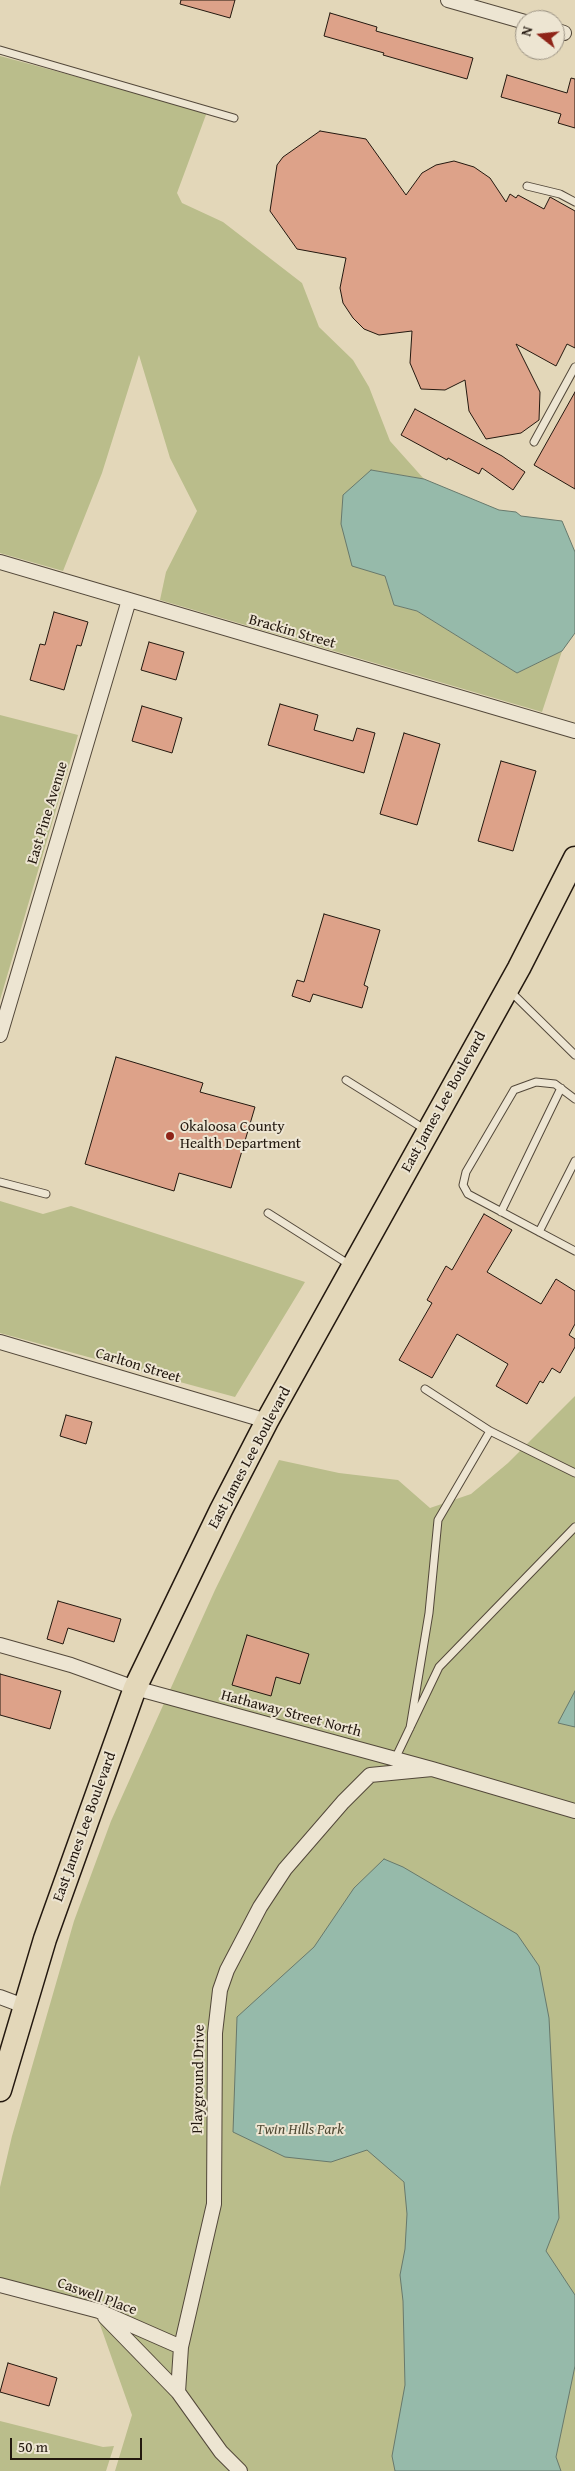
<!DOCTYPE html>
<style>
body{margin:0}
#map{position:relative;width:575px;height:2471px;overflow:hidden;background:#e3d7b9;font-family:"Gentium Book Plus",serif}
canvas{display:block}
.north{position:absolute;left:515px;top:10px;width:50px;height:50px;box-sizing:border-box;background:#ede5d2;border:1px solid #9c9384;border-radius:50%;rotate:286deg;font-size:14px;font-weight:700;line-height:20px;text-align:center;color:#23180f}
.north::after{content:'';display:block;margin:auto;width:18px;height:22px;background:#8f2418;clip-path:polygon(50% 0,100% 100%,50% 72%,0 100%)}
.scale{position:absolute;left:10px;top:2438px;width:132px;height:22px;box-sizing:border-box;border:2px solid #23180f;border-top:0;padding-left:6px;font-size:15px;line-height:18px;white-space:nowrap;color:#23180f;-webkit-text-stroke:4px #ede5d2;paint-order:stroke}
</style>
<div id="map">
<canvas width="575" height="2471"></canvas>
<div class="north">N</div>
<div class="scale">50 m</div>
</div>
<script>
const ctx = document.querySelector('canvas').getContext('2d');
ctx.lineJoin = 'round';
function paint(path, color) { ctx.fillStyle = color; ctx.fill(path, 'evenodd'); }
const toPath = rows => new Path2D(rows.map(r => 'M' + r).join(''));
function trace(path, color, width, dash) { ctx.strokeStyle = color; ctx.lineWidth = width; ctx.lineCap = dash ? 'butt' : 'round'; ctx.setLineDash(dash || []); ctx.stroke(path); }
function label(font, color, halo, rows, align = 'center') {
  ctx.font = font + ' "Gentium Book Plus",serif'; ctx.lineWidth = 4; ctx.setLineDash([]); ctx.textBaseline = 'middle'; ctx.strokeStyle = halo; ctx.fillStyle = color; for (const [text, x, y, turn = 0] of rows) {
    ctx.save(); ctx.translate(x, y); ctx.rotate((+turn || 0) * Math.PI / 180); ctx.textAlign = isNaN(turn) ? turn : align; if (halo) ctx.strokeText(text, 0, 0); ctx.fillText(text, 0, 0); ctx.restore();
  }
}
paint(toPath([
 [0,56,207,112,177,193,182,203,223,222,302,283,319,327,353,360,369,387,390,441,424,479,371,470,385,576,394,605,417,611,517,673,562,651,542,712,160,600,166,572,197,511,170,458,139,355,102,473,63,571,0,553],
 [0,715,78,735,0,1000],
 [0,1201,43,1214,71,1206,305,1282,235,1397,0,1333],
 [575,1396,575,2471,115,2471,132,2415,98,2319,0,2287,0,2187,12,2136,74,1921,111,1821,215,1590,279,1460,339,1473,398,1480,430,1508,471,1494,508,1463],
 [0,2421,103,2447,114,2446,106,2471,0,2471]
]), '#babd8b');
const water = toPath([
 [371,470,424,479,499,510,516,512,521,516,562,521,575,552,575,633,562,651,517,673,417,611,394,605,385,576,352,566,341,524,343,495,371,470],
 [575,1691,575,1727,558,1723,575,1691],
 [384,1859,403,1867,517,1934,539,1966,549,2018,559,2218,546,2251,575,2295,575,2366,556,2457,561,2471,395,2471,392,2456,405,2385,403,2301,400,2275,405,2249,407,2214,404,2182,367,2150,331,2162,285,2157,233,2132,237,2017,314,1947,354,1888,384,1859]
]);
paint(water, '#96baaa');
trace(water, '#68796c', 1);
const building = toPath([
 [181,0,235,0,230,18,180,4,181,0],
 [330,13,377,27,376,31,473,58,467,79,383,55,384,53,324,36,330,13],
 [507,75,567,93,571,78,575,79,575,128,558,123,561,114,501,97,507,75],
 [320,131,366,139,406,195,422,173,436,165,454,161,474,167,490,178,506,202,510,194,516,198,518,195,544,209,550,197,575,211,575,348,567,344,556,366,516,344,540,392,539,420,521,433,486,439,469,411,465,380,445,390,421,389,410,363,412,331,379,335,364,329,353,318,343,303,340,288,346,258,297,249,270,211,277,165,283,157,320,131],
 [575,392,575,489,534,465,575,392],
 [415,409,502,456,525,472,513,490,482,468,479,474,448,458,447,460,401,435,415,409],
 [54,612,88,622,81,646,77,645,64,690,30,680,40,644,45,645,54,612],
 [149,642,184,652,176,680,141,670,149,642],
 [280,704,318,715,314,730,353,741,357,728,375,733,364,773,268,745,280,704],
 [142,706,182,718,172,753,132,741,142,706],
 [404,733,440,744,417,825,380,814,404,733],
 [501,761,536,771,513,851,478,841,501,761],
 [324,914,380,930,364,985,368,987,362,1008,313,994,310,1002,292,996,297,980,304,982,324,914],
 [116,1057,203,1083,200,1092,255,1107,231,1188,179,1173,174,1191,85,1164,116,1057],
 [484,1214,512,1230,487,1272,541,1304,556,1279,575,1291,575,1324,569,1335,575,1339,575,1347,560,1373,552,1368,543,1383,540,1381,527,1404,496,1386,508,1364,457,1334,432,1378,399,1360,432,1303,427,1300,446,1266,452,1270,484,1214],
 [66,1415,92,1422,86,1444,60,1436,66,1415],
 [58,1601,121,1619,114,1642,68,1628,63,1644,47,1639,58,1601],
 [247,1635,309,1654,300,1684,276,1677,271,1696,232,1685,247,1635],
 [0,1674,61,1691,50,1729,0,1715,0,1674],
 [8,2363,57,2378,49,2406,0,2392,8,2363]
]);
paint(building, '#dda289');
trace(building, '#23180f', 1);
const service = toPath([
 [0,50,234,118],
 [527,186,560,194,575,202],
 [534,442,575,367],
 [509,990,575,1055],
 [346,1080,426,1130],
 [575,1099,555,1084,536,1082,514,1090,466,1172,463,1185,468,1194,575,1251],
 [0,1182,46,1194],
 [501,1212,561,1088],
 [268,1213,350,1265],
 [539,1232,575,1161],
 [425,1389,490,1431,575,1473],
 [410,1728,429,1613,438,1520,490,1431],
 [395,1759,439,1667,575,1527]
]);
const minor = toPath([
 [448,0,525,22],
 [555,30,564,33],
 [0,562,575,731],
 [0,1035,129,600],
 [0,1342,267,1421],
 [0,1645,71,1665,135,1688,432,1769,575,1811],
 [0,1997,24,2006],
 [0,2285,99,2311,181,2347],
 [105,2317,178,2392],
 [240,2471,221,2452,178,2392,181,2347,214,2204,215,2033,220,1990,227,1970,260,1907,285,1869,343,1802,370,1775,432,1769]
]);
const primary = toPath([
 [0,2090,45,1939,135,1688,221,1510,267,1421,519,968,575,858]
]);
trace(service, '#53483a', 9);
trace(minor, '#53483a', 16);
trace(primary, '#23180f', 25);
trace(service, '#ede5d2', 7);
trace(minor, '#ede5d2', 14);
trace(primary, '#e3d7b9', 22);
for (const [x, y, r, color] of [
 [170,1136,5,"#8f2418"]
]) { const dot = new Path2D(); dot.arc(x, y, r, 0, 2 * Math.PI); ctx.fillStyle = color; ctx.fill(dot); trace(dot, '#ede5d2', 2); }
label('15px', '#23180f', '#ede5d2', [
 ["Brackin Street",292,632,16],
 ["East Pine Avenue",48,813,-73],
 ["East James Lee Boulevard",444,1102,-61],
 ["Carlton Street",138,1366,17],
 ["East James Lee Boulevard",250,1458,-62],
 ["Hathaway Street North",291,1714,15],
 ["East James Lee Boulevard",85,1827,-70],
 ["Playground Drive",199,2079,-89],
 ["Caswell Place",97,2297,20]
]);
label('15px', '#23180f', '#ede5d2', [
 ["Okaloosa County",180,1127],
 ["Health Department",180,1144]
], 'left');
label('italic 15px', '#504a34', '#ede5d2', [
 ["Twin Hills Park",300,2130]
]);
</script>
